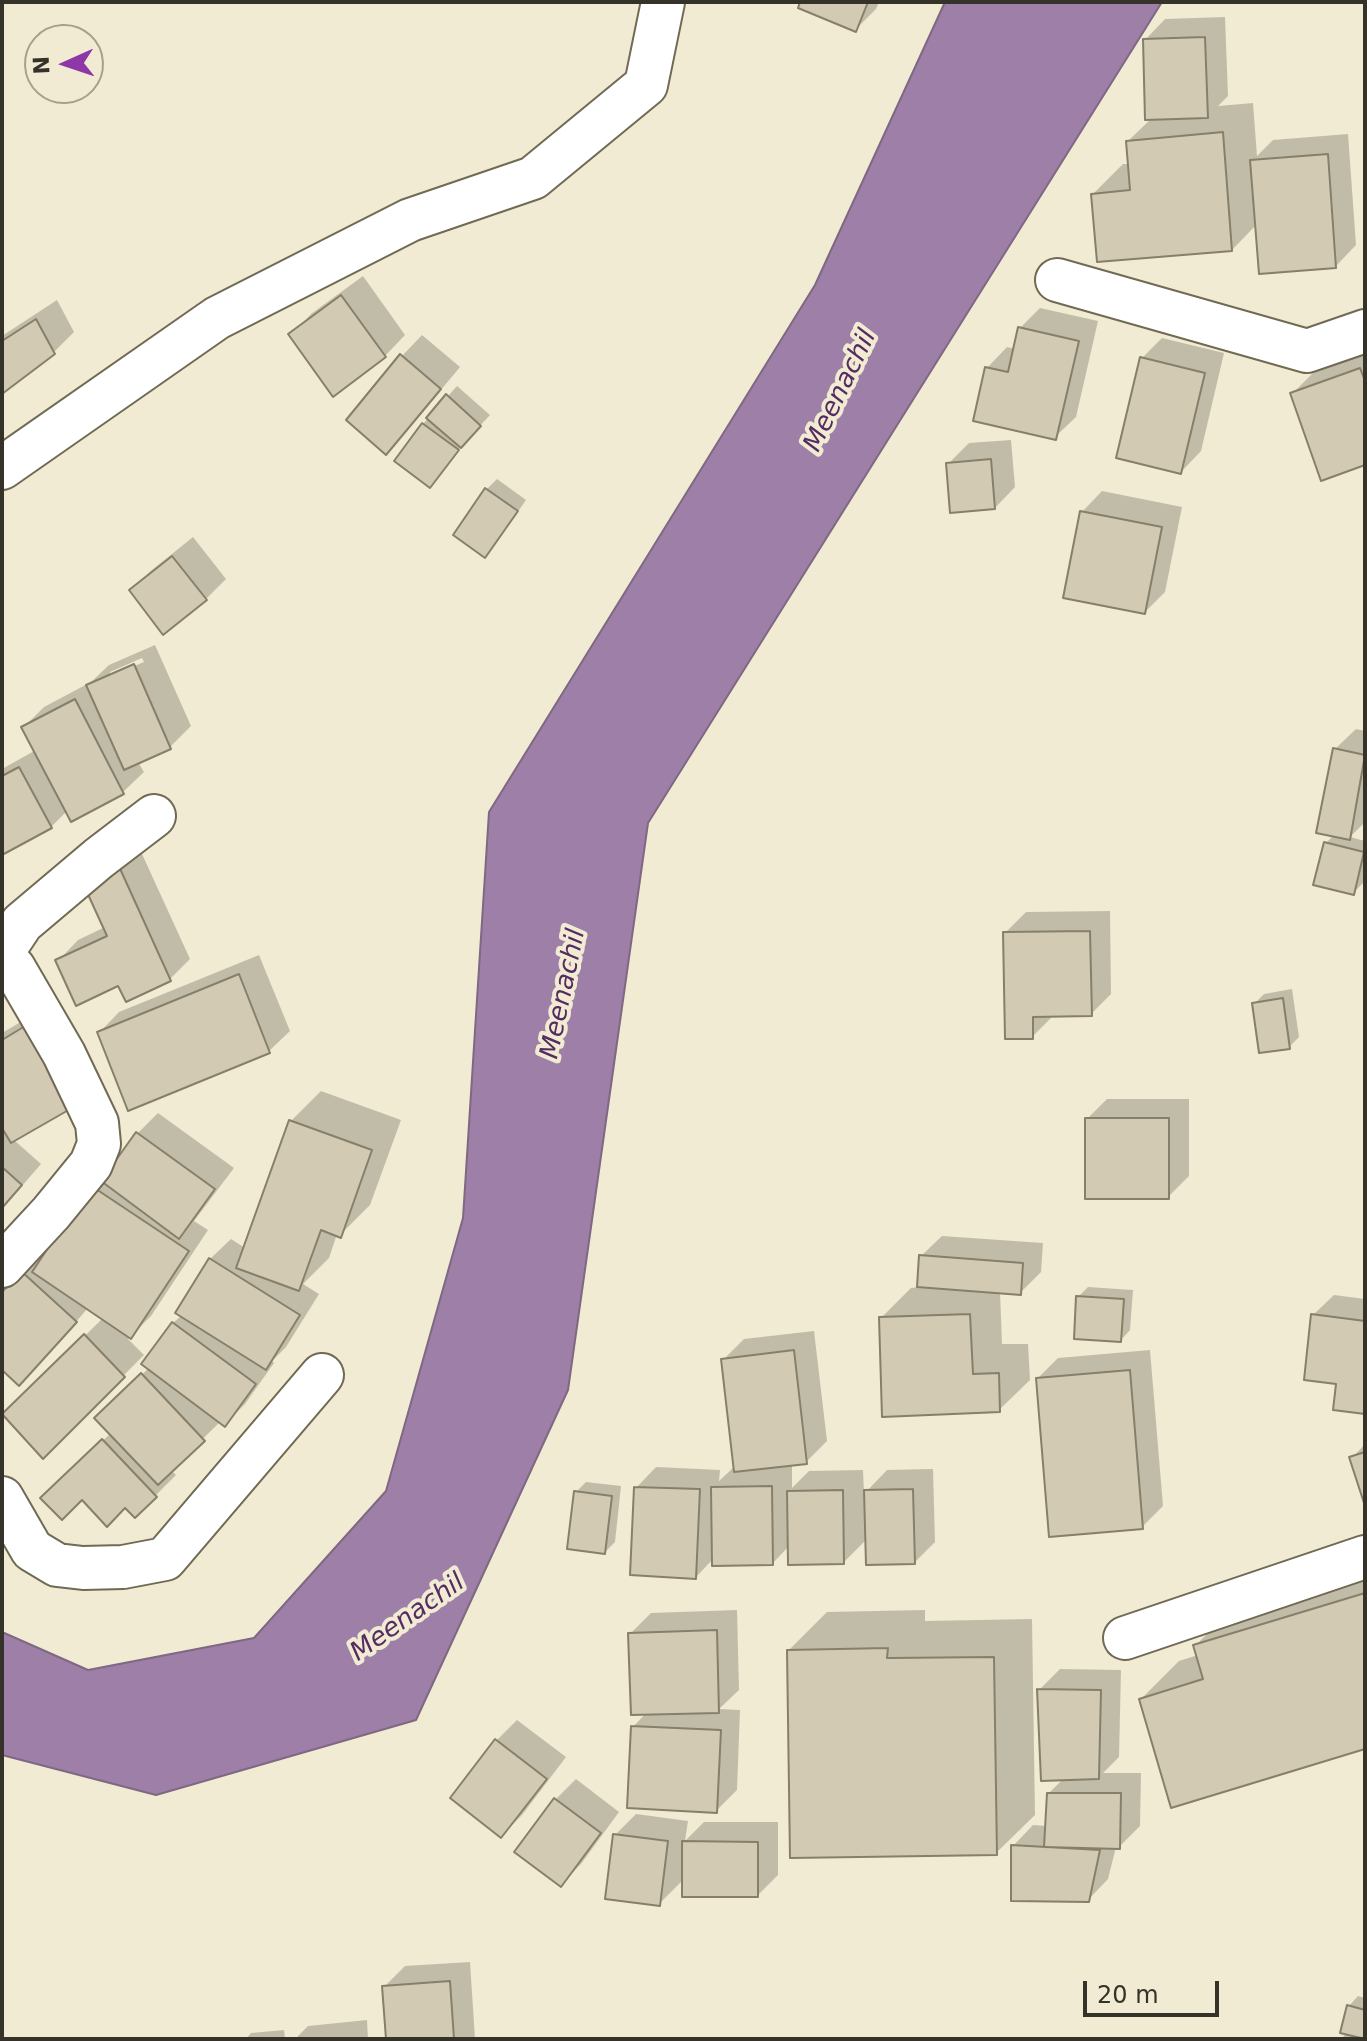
<!DOCTYPE html>
<style>
body{margin:0}
#map{position:relative;width:1367px;height:2041px;overflow:hidden;background:#f2ebd3;font-family:"DejaVu Sans",sans-serif}
canvas{display:block}
.frame{position:absolute;inset:0;border:4px solid #353229;pointer-events:none}
.north{position:absolute;left:24px;top:24px;width:80px;height:80px;box-sizing:border-box;background:#f2ebd3;border:2px solid #a6a18f;border-radius:50%;rotate:267deg;font-size:22px;font-weight:700;line-height:32px;text-align:center;color:#353229}
.north::after{content:'';display:block;margin:auto;width:28px;height:36px;background:#8d38a6;clip-path:polygon(50% 0,100% 100%,50% 72%,0 100%)}
.scale{position:absolute;left:1083px;top:1981px;width:136px;height:36px;box-sizing:border-box;border:4px solid #353229;border-top:0;padding-left:10px;font-size:24px;line-height:28px;white-space:nowrap;color:#353229;-webkit-text-stroke:6px #f2ebd3;paint-order:stroke}
</style>
<div id="map">
<canvas width="1367" height="2041"></canvas>
<div class="frame"></div>
<div class="north">N</div>
<div class="scale">20 m</div>
</div>
<script>
const ctx = document.querySelector('canvas').getContext('2d');
ctx.lineJoin = 'round';
function paint(path, color) { ctx.fillStyle = color; ctx.fill(path, 'evenodd'); }
const toPath = rows => new Path2D(rows.map(r => 'M' + r).join(''));
function trace(path, color, width, dash) { ctx.strokeStyle = color; ctx.lineWidth = width; ctx.lineCap = dash ? 'butt' : 'round'; ctx.setLineDash(dash || []); ctx.stroke(path); }
function label(font, color, halo, rows, align = 'center') {
  ctx.font = font + ' "DejaVu Sans",sans-serif'; ctx.lineWidth = 8; ctx.setLineDash([]); ctx.textBaseline = 'middle'; ctx.strokeStyle = halo; ctx.fillStyle = color; for (const [text, x, y, turn = 0] of rows) {
    ctx.save(); ctx.translate(x, y); ctx.rotate((+turn || 0) * Math.PI / 180); ctx.textAlign = isNaN(turn) ? turn : align; if (halo) ctx.strokeText(text, 0, 0); ctx.fillText(text, 0, 0); ctx.restore();
  }
}
const water = toPath([
 [945,2,1162,2,648,823,568,1390,416,1720,156,1795,2,1755,2,1632,88,1670,254,1638,386,1491,463,1218,489,812,815,285,945,2]
]);
paint(water, '#9e7fa8');
trace(water, '#7e6882', 2);
paint(toPath([
 [802,2,879,2,876,9,856,29],
 [1225,17,1228,96,1218,106,1253,103,1257,156,1273,140,1348,134,1356,245,1336,266,1257,224,1232,250,1093,194,1123,164,1130,164,1128,141,1152,118,1145,40,1165,19],
 [363,276,405,335,385,356,291,335,311,314],
 [57,300,74,332,54,352,2,391,2,336],
 [1040,308,1098,321,1076,417,1055,437,987,368,1007,347,1015,349,1020,328],
 [422,335,460,367,406,432,386,452,402,356],
 [1162,338,1224,353,1201,451,1181,472,1142,358],
 [1365,354,1365,463,1292,394,1313,373],
 [457,386,490,415,464,443,439,475,423,424],
 [1011,440,1015,487,995,508,948,464,969,443],
 [497,479,526,500,495,545,485,555,487,489],
 [1102,491,1182,507,1165,592,1145,612,1082,512],
 [193,537,226,579,206,599,131,590,152,570],
 [155,645,191,726,170,747,138,762,144,772,123,792,71,819,67,811,51,827,2,851,2,769,36,750,24,727,44,707,91,682,109,665],
 [142,658,144,662,110,676,110,672],
 [1356,729,1365,731,1365,822,1350,837,1365,841,1365,874,1363,883,1353,893,1326,843,1334,835,1335,749],
 [137,843,190,959,170,979,119,983,58,961,78,940,105,927,83,879],
 [1110,911,1111,994,1091,1014,1053,1016,1032,1037,1005,933,1026,912],
 [259,955,290,1031,269,1051,99,1033,119,1012],
 [1292,989,1299,1037,1289,1047,1254,1004,1264,994],
 [46,1007,14,1140,41,1164,2,1209,2,1129,7,1134,2,1124,2,1033],
 [321,1091,401,1120,370,1205,340,1235,337,1234,329,1258,303,1284,319,1294,286,1347,272,1361,274,1363,245,1404,225,1424,221,1421,171,1470,176,1475,135,1516,125,1506,63,1478,111,1433,117,1398,149,1368,173,1323,182,1315,210,1259,231,1239,245,1248,291,1121],
 [1107,1099,1189,1099,1189,1176,1168,1197,1087,1119],
 [158,1113,234,1168,194,1221,208,1230,151,1316,128,1339,144,1355,107,1392,4,1415,103,1318,88,1308,40,1363,2,1367,2,1295,43,1252,46,1255,138,1133],
 [942,1236,1043,1243,1041,1272,1020,1293,1000,1291,1002,1344,1028,1344,1030,1380,999,1410,881,1318,911,1288,919,1287,921,1256],
 [1088,1287,1133,1290,1130,1330,1121,1340,1078,1297],
 [1334,1295,1365,1299,1365,1412,1338,1382,1313,1315],
 [814,1331,827,1441,806,1462,792,1464,792,1488,809,1471,863,1470,864,1494,887,1470,933,1469,935,1542,915,1562,868,1538,844,1562,789,1546,773,1563,714,1558,696,1577,636,1488,656,1467,720,1470,719,1481,734,1467,724,1359,744,1339],
 [1150,1350,1163,1506,1142,1527,1038,1378,1058,1358],
 [1365,1444,1365,1500,1352,1458],
 [586,1482,621,1486,615,1542,605,1552,576,1492],
 [1365,1567,1365,1747,1141,1699,1179,1661,1198,1655,1196,1645,1234,1607],
 [737,1610,739,1690,719,1709,740,1710,737,1790,716,1811,633,1727,647,1712,630,1634,651,1613],
 [925,1610,925,1621,1032,1619,1035,1815,996,1853,789,1650,827,1612],
 [1060,1669,1121,1670,1119,1757,1103,1773,1141,1773,1140,1826,1119,1847,1116,1847,1108,1879,1088,1900,1013,1846,1033,1825,1047,1826,1049,1793,1064,1778,1039,1690],
 [517,1720,566,1757,522,1815,501,1836,453,1798,497,1740],
 [576,1779,619,1812,581,1864,561,1884,555,1800],
 [636,1814,688,1821,685,1841,704,1822,778,1822,778,1875,757,1896,684,1879,660,1903,615,1835],
 [470,1962,475,2039,388,2039,384,1987,405,1966],
 [1358,1996,1365,1998,1365,2039,1341,2039,1347,2033,1349,2006],
 [367,2020,368,2039,295,2039,308,2026],
 [284,2030,285,2039,246,2039,251,2033]
]), '#0003');
const building = toPath([
 [800,2,868,2,856,32,798,8,800,2],
 [1205,37,1208,118,1145,120,1143,39,1205,37],
 [1223,132,1232,251,1097,262,1091,194,1130,190,1126,141,1223,132],
 [1328,154,1336,268,1259,274,1250,160,1328,154],
 [341,295,386,357,333,397,288,334,341,295],
 [36,319,55,354,2,394,2,341,36,319],
 [1018,327,1079,341,1056,440,973,421,985,367,1008,372,1018,327],
 [400,354,441,389,386,455,346,420,400,354],
 [1140,357,1205,373,1181,474,1116,458,1140,357],
 [1360,368,1365,381,1365,465,1321,481,1290,393,1360,368],
 [446,394,481,426,461,448,426,418,446,394],
 [422,423,459,450,430,488,394,461,422,423],
 [991,459,995,509,950,513,946,463,991,459],
 [485,488,518,511,485,558,453,535,485,488],
 [1080,511,1162,527,1145,614,1063,598,1080,511],
 [172,556,207,600,163,635,129,590,172,556],
 [134,664,171,749,124,770,86,685,134,664],
 [75,699,124,794,71,822,21,727,75,699],
 [1333,748,1365,755,1350,840,1316,833,1333,748],
 [19,767,52,828,2,855,2,776,19,767],
 [1324,842,1364,852,1354,895,1313,885,1324,842],
 [117,862,171,981,126,1002,118,986,76,1006,55,960,107,936,81,879,117,862],
 [1090,931,1092,1016,1033,1017,1033,1039,1005,1039,1003,932,1090,931],
 [239,974,270,1053,128,1111,97,1032,239,974],
 [1283,998,1290,1049,1259,1053,1252,1003,1283,998],
 [25,1026,72,1108,11,1143,2,1128,2,1040,25,1026],
 [1085,1118,1169,1118,1169,1199,1085,1199,1085,1118],
 [289,1120,372,1150,341,1238,321,1230,299,1291,236,1268,289,1120],
 [136,1132,215,1189,179,1239,101,1181,136,1132],
 [2,1167,22,1185,2,1208,2,1167],
 [90,1185,189,1251,131,1339,32,1272,90,1185],
 [919,1255,1023,1263,1021,1295,917,1287,919,1255],
 [209,1258,300,1315,266,1370,175,1313,209,1258],
 [21,1271,77,1322,19,1386,2,1370,2,1292,21,1271],
 [1076,1296,1124,1299,1121,1342,1074,1339,1076,1296],
 [970,1314,973,1374,999,1373,1000,1412,882,1417,879,1317,970,1314],
 [1311,1314,1365,1321,1365,1414,1333,1410,1336,1384,1304,1380,1311,1314],
 [172,1322,256,1384,225,1427,141,1364,172,1322],
 [84,1334,125,1377,43,1459,2,1414,84,1334],
 [794,1350,807,1464,734,1472,721,1359,794,1350],
 [1130,1370,1143,1529,1049,1537,1036,1378,1130,1370],
 [141,1373,205,1441,158,1485,94,1418,141,1373],
 [102,1439,157,1497,135,1518,125,1508,107,1527,82,1500,62,1520,40,1498,102,1439],
 [1365,1452,1365,1506,1349,1457,1365,1452],
 [772,1486,773,1565,712,1566,711,1487,772,1486],
 [634,1487,700,1489,696,1579,630,1575,634,1487],
 [913,1489,915,1564,866,1565,864,1490,913,1489],
 [843,1490,844,1564,788,1565,787,1491,843,1490],
 [574,1491,612,1496,605,1554,567,1549,574,1491],
 [1365,1593,1365,1749,1171,1808,1139,1699,1203,1679,1193,1645,1365,1593],
 [717,1630,719,1713,631,1715,628,1633,717,1630],
 [888,1648,887,1658,994,1657,997,1855,790,1858,787,1650,888,1648],
 [1037,1689,1101,1690,1099,1779,1041,1781,1037,1689],
 [631,1726,721,1730,717,1813,627,1808,631,1726],
 [495,1739,547,1779,501,1838,450,1798,495,1739],
 [1047,1793,1121,1793,1120,1849,1044,1847,1047,1793],
 [554,1798,601,1833,561,1887,514,1852,554,1798],
 [613,1834,668,1841,660,1906,605,1899,613,1834],
 [682,1841,758,1842,758,1897,682,1897,682,1841],
 [1011,1845,1100,1850,1089,1902,1011,1901,1011,1845],
 [450,1981,454,2039,386,2039,382,1986,450,1981],
 [1347,2005,1365,2010,1365,2039,1340,2033,1347,2005]
]);
paint(building, '#d2cab3');
trace(building, '#867f69', 2);
const minor = toPath([
 [1057,280,1307,351,1365,331],
 [2,468,217,318,410,220,533,178,646,85,663,2],
 [2,953,22,923,99,858,154,816],
 [2,956,14,968,64,1054,97,1123,99,1144,91,1164,51,1213,2,1266],
 [2,1498,32,1550,57,1565,83,1568,123,1567,165,1559,322,1375],
 [1125,1638,1365,1557]
]);
trace(minor, '#706a55', 46);
trace(minor, '#fff', 42);
label('italic 26px', '#542c61', '#f2ebd3', [
 ["Meenachil",841,391,-64],
 ["Meenachil",564,994,-78],
 ["Meenachil",408,1618,-35]
]);
</script>
